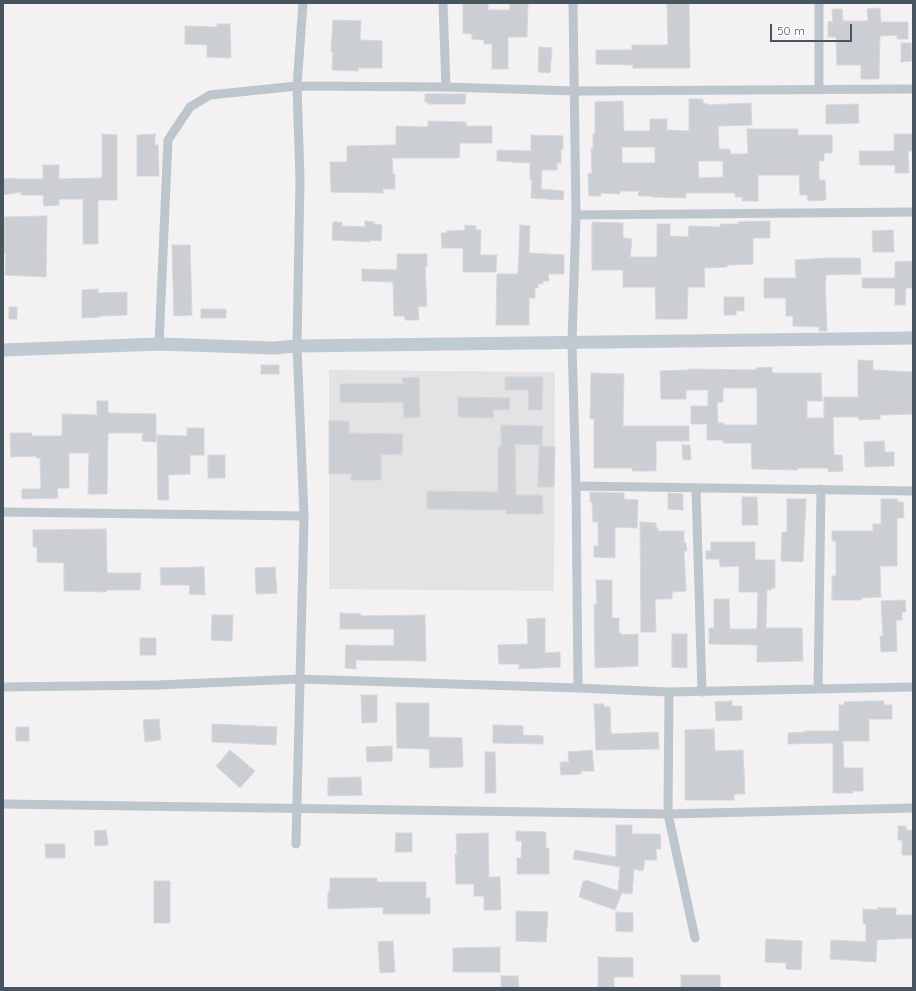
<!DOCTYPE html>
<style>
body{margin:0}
#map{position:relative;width:916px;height:991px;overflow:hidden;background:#f3f1f1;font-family:Quicksand,sans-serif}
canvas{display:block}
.frame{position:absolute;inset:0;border:4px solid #49555e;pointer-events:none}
.scale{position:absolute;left:770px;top:24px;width:82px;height:18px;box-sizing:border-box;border:2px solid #49555e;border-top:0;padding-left:5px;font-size:12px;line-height:14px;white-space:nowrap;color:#49555e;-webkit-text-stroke:3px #fff;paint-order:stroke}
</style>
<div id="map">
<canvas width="916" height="991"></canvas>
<div class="frame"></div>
<div class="scale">50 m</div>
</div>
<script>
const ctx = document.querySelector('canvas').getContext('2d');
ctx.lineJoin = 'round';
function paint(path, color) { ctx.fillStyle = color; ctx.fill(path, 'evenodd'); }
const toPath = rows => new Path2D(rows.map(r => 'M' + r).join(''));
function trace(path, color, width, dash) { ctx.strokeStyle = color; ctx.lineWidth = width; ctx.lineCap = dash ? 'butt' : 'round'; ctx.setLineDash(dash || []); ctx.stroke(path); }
paint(toPath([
 [329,370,555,372,554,591,329,589]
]), '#e4e2e3');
const building = toPath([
 [463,3,488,3,488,10,510,10,510,4,528,4,527,37,508,37,508,69,492,69,492,44,484,44,484,40,472,39,472,34,463,33,463,3],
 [667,3,689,3,690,68,633,68,633,65,596,64,596,50,632,50,632,45,668,45,667,3],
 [880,8,881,22,908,22,908,39,897,39,897,35,880,36,879,79,861,79,861,65,837,65,836,37,828,37,828,22,833,21,832,9,842,9,843,21,868,21,867,9,880,8],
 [333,20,361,21,360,40,382,41,382,68,358,68,358,71,332,70,333,52,331,52,333,20],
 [217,24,230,24,231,58,207,57,207,45,185,44,185,26,217,27,217,24],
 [901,43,911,43,912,61,901,62,901,43],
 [539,47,552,48,550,73,538,72,539,47],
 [425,94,466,94,465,104,428,104,428,102,425,102,425,94],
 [689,99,703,99,703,103,707,104,707,105,751,103,752,125,718,126,719,149,730,149,730,154,748,154,747,129,798,129,798,135,832,135,832,153,824,153,824,161,819,161,819,180,825,180,826,200,808,201,807,195,800,195,799,175,758,175,758,201,742,201,742,197,735,197,735,193,686,193,686,198,652,197,652,196,638,196,639,191,620,191,620,194,601,193,601,196,589,196,588,174,592,173,591,149,593,149,593,134,595,134,595,102,623,101,624,131,650,131,650,119,667,119,667,130,689,131,689,99],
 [622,147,655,147,655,163,622,163,622,147],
 [698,161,723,161,723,177,699,178,698,161],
 [858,104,859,123,826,124,826,105,858,104],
 [428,121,466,122,466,126,492,126,492,143,460,143,459,158,392,158,393,174,395,175,395,189,383,189,383,193,331,192,330,162,347,162,347,146,396,145,396,126,428,127,428,121],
 [102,134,117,135,117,200,98,200,98,244,83,244,83,199,59,199,59,205,44,206,43,195,21,195,21,192,3,195,3,179,16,178,16,179,43,179,43,165,59,165,59,179,102,178,102,134],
 [155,134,155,145,158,145,159,176,137,176,137,135,155,134],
 [894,134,913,134,913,151,908,151,909,173,895,173,895,165,860,165,859,151,894,151,894,134],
 [531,135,563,136,563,149,561,149,561,163,557,163,557,170,542,170,541,189,564,191,563,200,531,198,532,180,530,180,530,163,497,161,497,150,531,151,531,135],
 [47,216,46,277,5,275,6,253,4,253,4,217,47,216],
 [365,221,374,222,374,224,382,225,381,241,370,240,370,242,332,240,333,222,342,222,342,226,365,227,365,221],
 [770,221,770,238,753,238,753,264,727,265,727,267,704,268,705,287,688,287,687,319,656,319,655,287,623,287,623,270,592,270,592,222,623,223,623,238,632,239,630,257,657,257,657,224,670,224,670,236,688,237,689,226,720,227,720,224,738,224,738,222,770,221],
 [465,225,476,226,476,230,481,230,480,255,497,255,496,272,463,272,463,248,442,248,441,233,447,233,447,231,465,230,465,225],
 [520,225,530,226,529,253,564,255,564,274,548,274,549,281,543,281,543,284,538,284,538,288,535,288,535,298,529,298,529,325,496,325,497,274,518,274,520,225],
 [893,230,894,252,873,252,872,231,893,230],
 [172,245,190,245,192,315,174,316,172,245],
 [397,254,427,254,427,267,425,267,427,306,418,307,419,320,405,320,405,316,394,316,393,282,362,281,362,269,397,270,397,254],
 [828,258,860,258,861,274,826,275,826,281,825,281,827,331,819,331,819,327,793,326,793,316,786,316,786,298,764,298,764,278,796,278,795,260,828,258],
 [913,261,913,288,906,288,905,305,895,305,895,288,862,288,862,278,895,278,895,262,913,261],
 [98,289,98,293,127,292,127,315,99,316,99,317,82,318,82,290,98,289],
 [724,297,744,297,744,311,736,311,736,315,724,315,724,297],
 [9,307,17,307,17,319,9,319,9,307],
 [201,309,226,309,226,318,201,318,201,309],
 [858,360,873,361,873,370,913,372,913,414,880,415,880,419,859,420,859,417,833,417,834,455,842,455,843,471,828,472,828,468,798,468,798,470,752,469,751,443,723,443,723,440,707,440,707,424,691,424,691,406,708,406,708,390,686,390,686,399,661,399,660,371,689,370,689,369,756,370,756,368,772,367,772,373,821,373,822,401,807,401,807,418,824,418,824,397,858,397,858,360],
 [723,388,757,388,757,425,724,425,724,423,718,423,717,402,723,402,723,388],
 [261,365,279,365,279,374,261,374,261,365],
 [591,373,624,374,623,426,689,426,689,441,656,441,656,471,632,471,632,468,594,468,594,419,590,419,591,373],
 [419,377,420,417,404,418,403,402,340,403,340,384,403,384,402,378,419,377],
 [505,377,543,377,542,410,529,410,528,390,505,390,505,377],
 [458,397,510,398,509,410,493,410,493,418,458,417,458,397],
 [97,401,108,401,108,413,156,414,156,442,142,441,143,433,108,433,107,494,88,494,89,453,69,453,69,488,57,488,58,498,22,499,22,489,41,489,40,458,36,458,36,456,11,457,10,433,32,433,32,436,62,436,62,414,97,415,97,401],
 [329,421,349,421,349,433,403,434,402,455,381,454,381,480,351,480,351,474,329,474,329,421],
 [501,425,543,426,542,445,515,444,516,495,542,495,543,514,506,514,506,510,427,509,427,491,498,492,498,447,501,447,501,425],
 [187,428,204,428,204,455,190,455,190,474,168,475,169,500,158,500,157,435,187,436,187,428],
 [884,441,885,452,894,452,894,466,865,467,864,442,884,441],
 [682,445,690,445,691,460,683,460,682,445],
 [539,446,555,447,554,487,538,487,539,446],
 [208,455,225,455,225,478,208,478,208,455],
 [590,492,624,493,624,499,638,500,637,528,615,527,615,558,594,557,594,546,598,546,598,522,593,522,592,502,590,502,590,492],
 [668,493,683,494,683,510,668,509,668,493],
 [742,497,757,497,758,525,742,525,742,497],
 [787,499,806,499,803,562,781,561,782,532,787,532,787,499],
 [881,499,898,499,898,502,903,502,904,518,897,518,897,566,880,566,881,597,861,598,861,600,832,600,832,576,836,576,836,541,832,541,832,531,873,531,873,524,881,524,881,499],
 [640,522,656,523,656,528,658,528,658,531,684,531,684,543,686,543,687,551,684,551,686,591,672,592,672,599,655,599,656,632,641,632,640,522],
 [106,529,107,573,141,573,140,590,106,590,106,592,64,591,64,563,37,562,37,547,33,547,33,530,106,529],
 [711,542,755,542,755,560,775,560,775,588,771,588,771,590,767,590,766,628,802,628,803,661,757,662,757,645,709,644,709,628,714,628,714,599,729,599,730,629,757,629,758,592,739,592,739,566,720,567,719,559,706,559,706,551,711,551,711,542],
 [204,567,205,595,189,594,190,585,161,585,160,568,204,567],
 [275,567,277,593,256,594,255,568,275,567],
 [596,580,612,580,612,618,619,618,619,633,621,633,621,635,638,634,638,666,595,668,594,604,597,604,596,580],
 [905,600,906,612,902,612,902,620,896,620,897,651,881,652,880,636,883,636,881,601,905,600],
 [340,613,361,614,361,616,425,615,426,661,356,660,356,669,345,668,346,645,394,646,394,629,340,629,340,613],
 [212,615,233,615,232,641,211,640,212,615],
 [545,618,545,653,560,652,560,667,519,669,519,664,499,664,498,645,528,644,527,619,545,618],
 [672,634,687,634,687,668,672,667,672,634],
 [140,638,156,638,156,655,140,655,140,638],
 [361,695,377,695,377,722,362,723,361,695],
 [732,701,732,706,742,706,742,720,716,721,715,702,732,701],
 [871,701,884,701,884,705,892,705,892,719,869,719,869,741,843,741,844,768,863,768,863,791,853,791,853,793,833,793,833,743,788,744,788,733,805,732,805,731,839,731,839,705,844,705,844,702,871,701],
 [396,703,429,703,429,737,462,738,463,767,430,768,429,749,397,748,396,703],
 [594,704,604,704,604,707,610,707,611,734,658,732,659,749,596,750,594,704],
 [159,719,161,740,145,742,143,720,159,719],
 [212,724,277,727,276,745,212,742,212,724],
 [493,725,523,726,523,735,543,736,543,744,493,743,493,725],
 [16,727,29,727,29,741,16,741,16,727],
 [714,729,715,751,743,750,745,794,734,794,734,800,685,800,685,730,714,729],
 [392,746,392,761,367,762,366,747,392,746],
 [230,750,255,771,240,788,216,766,230,750],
 [592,750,594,771,581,771,581,774,561,775,560,762,569,762,568,752,592,750],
 [485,752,495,752,496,793,485,793,485,752],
 [361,777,362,795,328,796,328,778,361,777],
 [616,825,632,825,632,834,660,834,661,849,656,849,657,860,645,860,643,871,634,869,632,894,622,893,615,910,579,897,583,881,585,882,586,880,618,891,620,867,573,859,575,850,616,857,616,825],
 [898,826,906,826,906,830,913,830,913,855,902,855,902,840,898,840,898,826],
 [106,830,108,845,95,846,94,831,106,830],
 [516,831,546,832,546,848,549,848,549,874,517,874,517,858,521,858,522,841,516,841,516,831],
 [396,833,412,833,412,852,395,852,396,833],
 [488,833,489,877,500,877,501,910,484,910,484,896,474,896,474,884,456,884,455,854,457,854,456,834,488,833],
 [45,844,65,844,65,858,46,858,45,844],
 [330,878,377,878,377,882,426,882,426,898,430,898,430,914,383,914,383,907,328,909,328,892,330,892,330,878],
 [154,881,170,881,170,923,154,923,154,881],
 [878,908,896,908,896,915,913,915,913,938,877,940,876,962,830,959,831,940,866,942,866,924,863,924,863,909,878,910,878,908],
 [516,911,548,912,546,942,516,941,516,911],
 [616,912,633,913,633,932,616,931,616,912],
 [766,939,802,941,801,970,786,969,786,963,765,962,766,939],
 [393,941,395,972,380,973,378,942,393,941],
 [500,947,500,972,453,972,453,948,500,947],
 [598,957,633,958,633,977,614,977,614,988,598,988,598,957],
 [681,975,720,975,720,988,681,988,681,975],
 [501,976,518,976,519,988,501,988,501,976]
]);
paint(building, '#cbced3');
trace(building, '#d5d7dc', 1);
trace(toPath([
 [3,954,4,954]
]), '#7bcba1', 2, [3, 2]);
trace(toPath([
 [443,3,446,87],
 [573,3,576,215,572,343,576,486,578,688],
 [819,90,819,3],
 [576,215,913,212],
 [159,344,168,140,190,107,210,95,297,86,446,87,574,91,913,89],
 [576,486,913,491],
 [696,488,702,692],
 [3,512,304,516],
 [3,687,158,685,299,679,578,688,669,692,913,687],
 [818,689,821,489],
 [669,692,668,814,695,938],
 [3,804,668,814,913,808],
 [296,844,304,516,297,346,300,179,297,86,303,3]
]), '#bdc6cd', 9);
trace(toPath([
 [3,350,159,344,274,348,297,346,913,338]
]), '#bfcad3', 13);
</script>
